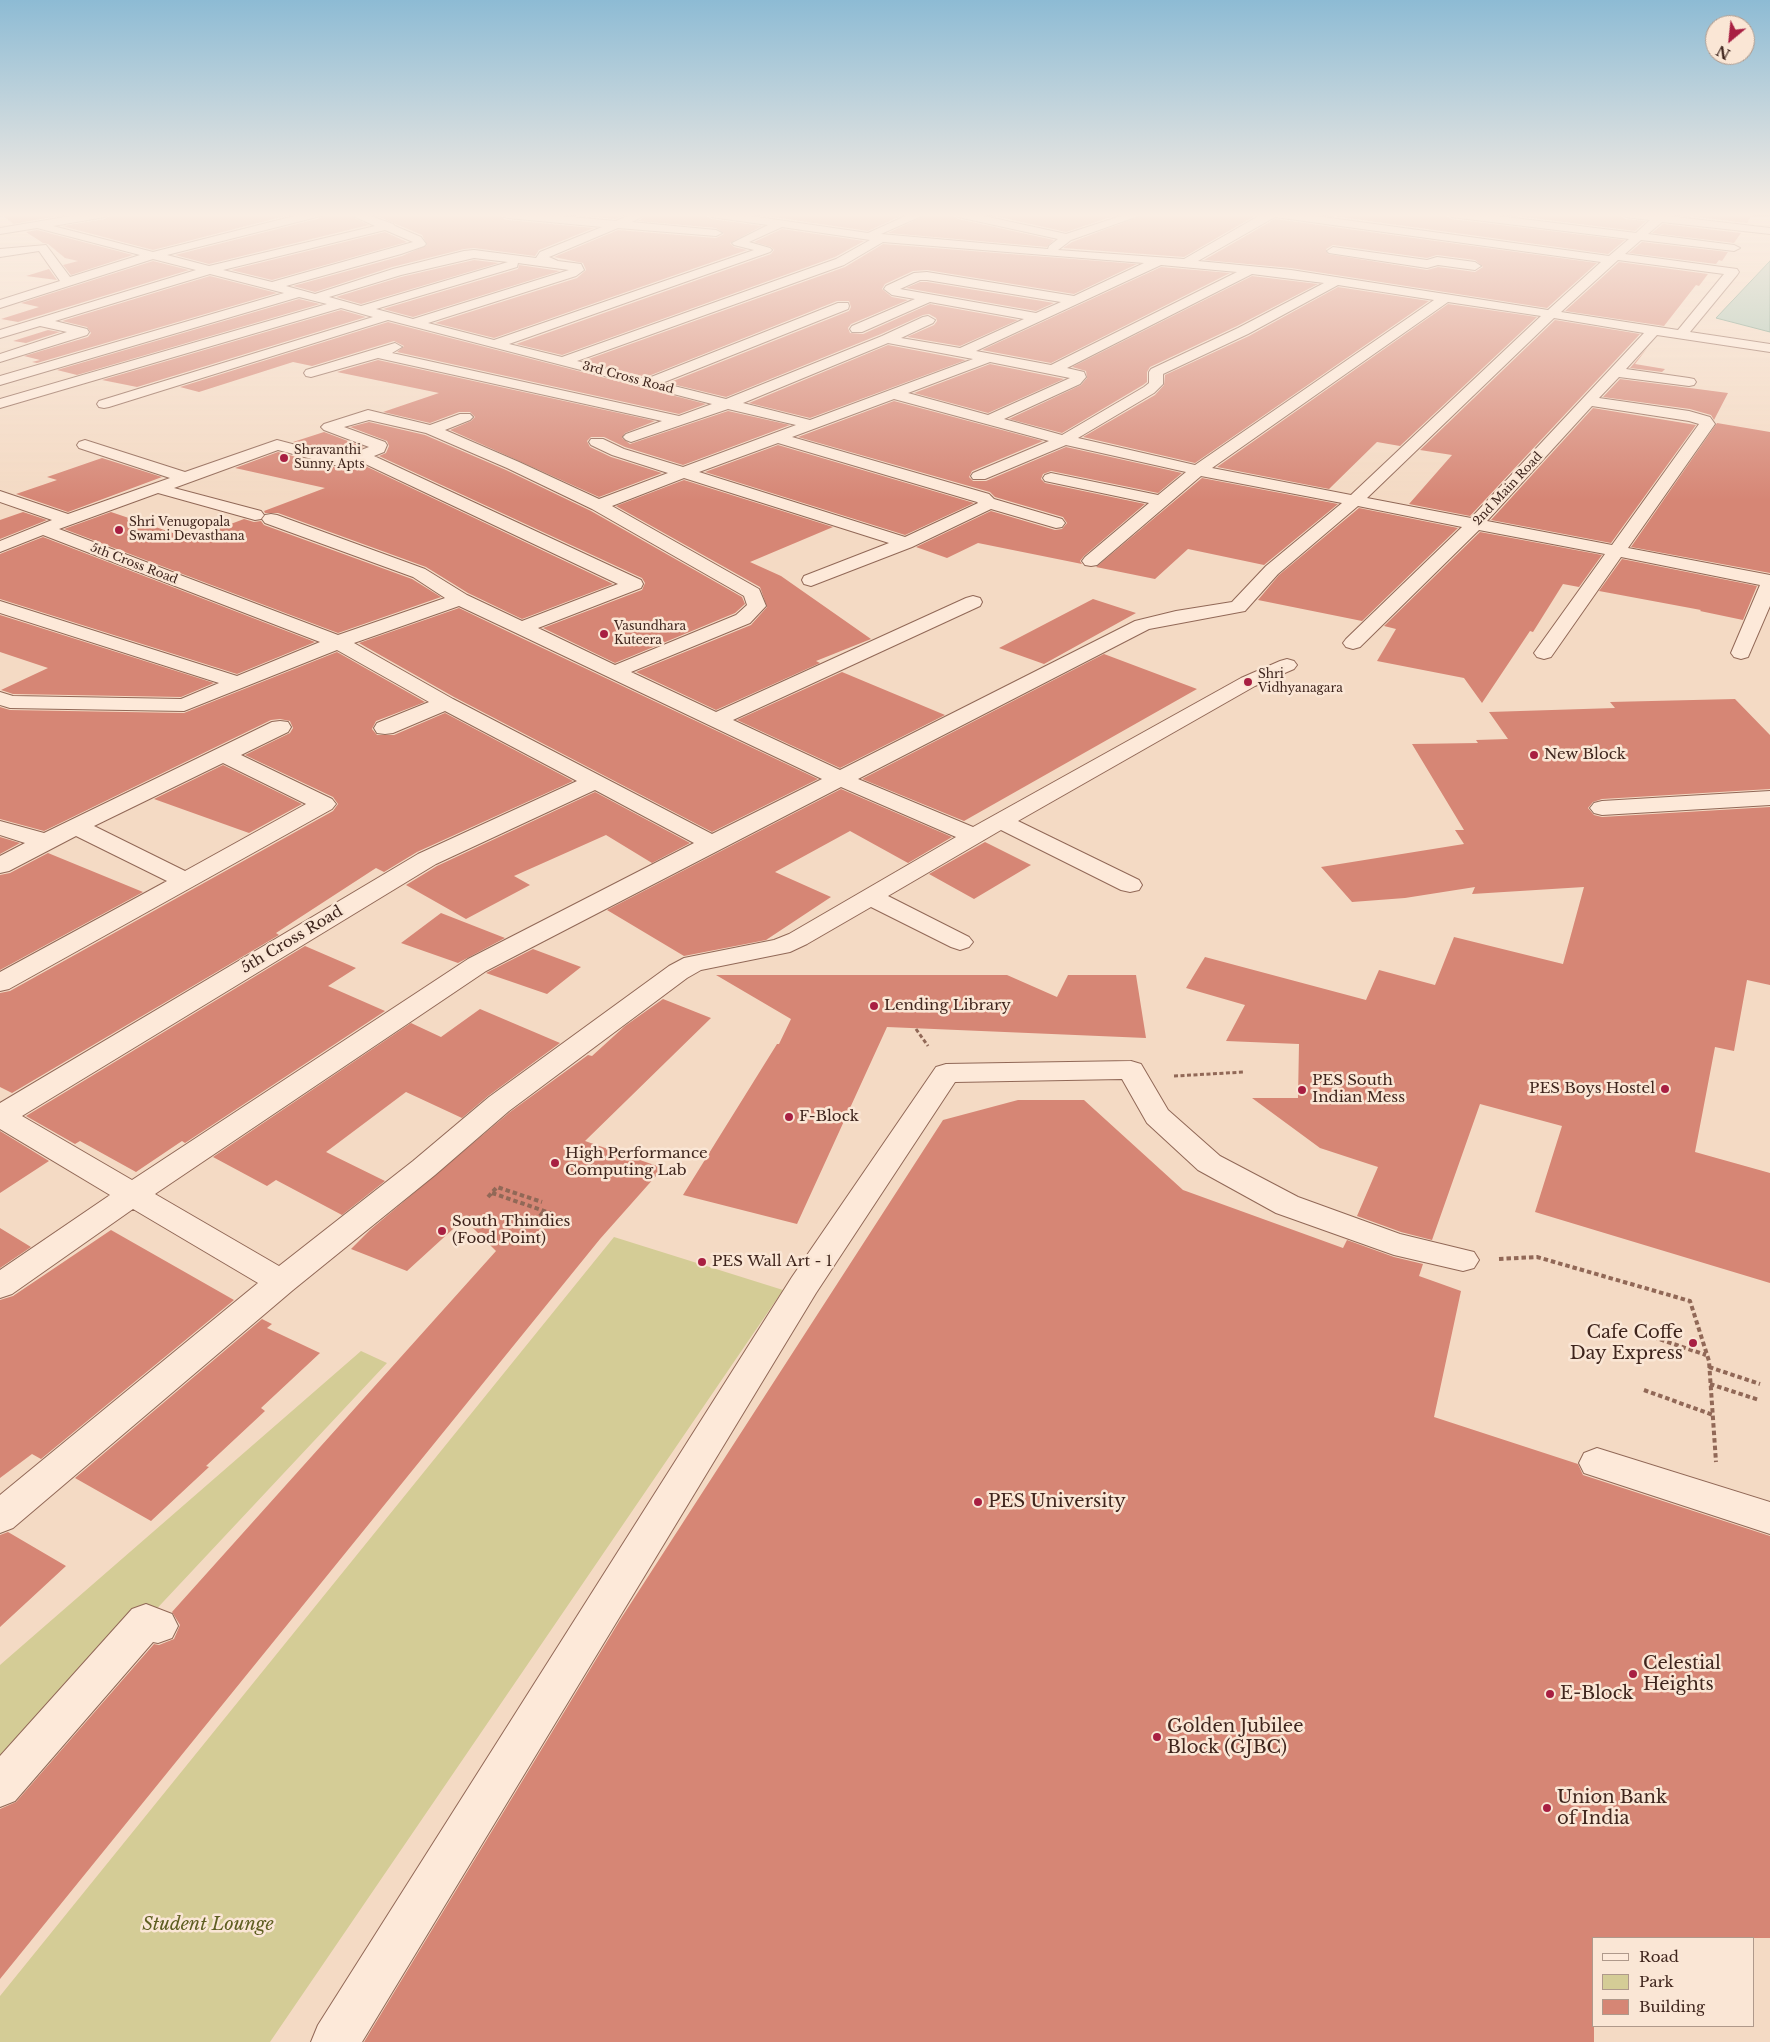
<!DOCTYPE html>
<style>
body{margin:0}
#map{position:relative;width:1770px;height:2042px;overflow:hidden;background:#f4dac4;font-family:"Libre Baskerville",serif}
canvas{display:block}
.legend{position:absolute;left:1592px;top:1937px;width:162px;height:90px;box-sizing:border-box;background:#fae6d5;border:1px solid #af998b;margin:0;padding:6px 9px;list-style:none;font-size:15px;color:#3f251d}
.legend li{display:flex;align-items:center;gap:10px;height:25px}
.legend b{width:25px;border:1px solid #af998b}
.north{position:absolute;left:1705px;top:15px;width:50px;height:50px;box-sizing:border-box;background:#fae6d5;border:1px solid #af998b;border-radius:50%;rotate:208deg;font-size:14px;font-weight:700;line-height:20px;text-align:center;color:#3f251d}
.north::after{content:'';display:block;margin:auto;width:18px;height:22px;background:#a81f42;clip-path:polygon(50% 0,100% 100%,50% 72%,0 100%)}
</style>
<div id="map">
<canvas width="1770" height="2042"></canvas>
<ul class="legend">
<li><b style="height:6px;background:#fde9d9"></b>Road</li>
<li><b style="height:14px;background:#d4cc96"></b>Park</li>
<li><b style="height:14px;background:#d68675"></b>Building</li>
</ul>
<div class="north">N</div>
</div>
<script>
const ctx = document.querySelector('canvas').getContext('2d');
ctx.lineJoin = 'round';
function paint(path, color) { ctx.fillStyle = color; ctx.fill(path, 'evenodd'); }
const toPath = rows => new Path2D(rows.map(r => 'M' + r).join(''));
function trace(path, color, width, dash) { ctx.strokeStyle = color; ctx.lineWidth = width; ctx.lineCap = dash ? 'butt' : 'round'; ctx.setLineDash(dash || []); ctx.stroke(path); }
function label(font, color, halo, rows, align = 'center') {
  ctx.font = font + ' "Libre Baskerville",serif'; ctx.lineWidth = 5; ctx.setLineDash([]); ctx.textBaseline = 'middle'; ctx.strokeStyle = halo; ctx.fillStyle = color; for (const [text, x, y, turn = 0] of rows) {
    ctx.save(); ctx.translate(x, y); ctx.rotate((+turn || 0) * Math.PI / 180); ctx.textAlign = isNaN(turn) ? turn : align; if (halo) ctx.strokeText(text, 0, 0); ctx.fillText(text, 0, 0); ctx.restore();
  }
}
paint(toPath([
 [614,1237,783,1290,270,2042,0,2042,0,1996],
 [361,1351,387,1363,0,1776,0,1665]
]), '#d4cc96');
const water = toPath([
 [1770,261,1770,332,1716,318,1770,261]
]);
paint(water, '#a6c6b5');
trace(water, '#6b9681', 1);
paint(toPath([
 [0,214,68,214,14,224],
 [112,214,293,214,153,250,62,226,105,219],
 [324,214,347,214,369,225,209,264,175,255,321,218],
 [372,214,501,214,504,219,508,220,594,228,539,250,535,256,474,248,464,249,392,267,315,292,293,286,402,256,427,245,422,235],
 [564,214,626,214,616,219],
 [649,214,704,214,711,219,762,226,730,243,734,247,747,250,494,338,435,323,577,278,586,270,583,263,554,257,618,230,716,238,724,234,716,228,638,221],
 [753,214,905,214,868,231],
 [928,214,951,214,958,219,1054,240,1047,247,888,233],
 [986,214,1120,214,1066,232],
 [1146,214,1258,214,1184,257,1063,248,1072,242],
 [1318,214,1444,214,1451,219,1625,240,1608,254],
 [1501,214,1618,214,1625,219,1646,221,1635,231],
 [1671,214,1753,214,1747,223],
 [1275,219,1597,263,1547,308,1291,268,1204,260],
 [1333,245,1427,258,1437,255,1475,260,1483,267,1475,272,1438,267,1427,270,1328,254,1326,249],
 [1663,224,1741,233,1734,243,1652,233],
 [782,229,864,241,835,257,562,355,516,344,771,254,774,250,771,247,754,242],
 [37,230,133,255,71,275,63,265,78,261,65,258,48,244,43,243,26,232],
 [385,232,407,242,272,280,231,270],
 [1642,242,1728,252,1722,261,1719,260,1716,264,1629,253],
 [883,244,1137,264,1074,294,927,270,913,271,885,284,882,289,892,297,908,300,851,324,848,328,850,333,863,334,930,304,1018,320,960,346,907,337,934,325,937,321,936,318,929,314,923,315,881,334,726,397,668,383,849,311,851,307,849,301,837,301,646,377,583,361,845,267],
 [474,260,499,263,361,304,336,297,401,277],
 [153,261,189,270,18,322,1,319,39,307,21,303],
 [1619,262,1708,274,1699,286,1696,285,1664,326,1565,311],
 [519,265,560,271,413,317,383,309,518,269],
 [1161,267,1230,273,1051,363,982,350],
 [49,269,57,280,26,276],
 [210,276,277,293,37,363,32,362,40,360,24,356,88,337,91,333,87,327,62,321],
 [1252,276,1318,284,1237,326,1150,367,1147,372,1147,382,1143,385,1062,433,1009,419,1081,385,1087,378,1086,371,1072,367],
 [920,282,927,282,1054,303,1036,311,906,288],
 [1338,287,1429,301,1195,463,1083,437,1155,395,1164,385,1165,375,1249,336],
 [299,299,320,304,77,375,57,370],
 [1448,304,1537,317,1400,446,1377,442,1329,489,1217,467],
 [341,310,366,317,137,387,102,380],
 [1555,320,1640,334,1470,516,1409,504,1452,455,1420,450],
 [388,322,706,404,679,414,397,352,404,346,394,341,312,366,293,362,199,392,180,387],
 [48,330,60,332,26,343,13,341],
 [888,345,966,360,810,418,749,403],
 [1648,347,1635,364,1665,369,1662,372,1630,368],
 [378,360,655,421,625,433,622,438,630,444,728,411,790,425,683,465,625,447,604,437,591,437,587,441,590,447,611,457,662,473,599,497,450,430,471,421,475,417,470,412,459,412,430,423,383,412,439,393,337,372],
 [990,364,1064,379,988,413,914,393],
 [1620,379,1690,388,1728,393,1714,420,1711,415,1690,409,1603,397],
 [894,401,1043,441,972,471,969,477,973,481,986,481,1066,447,1182,473,1158,493,1051,471,1043,474,1041,479,1045,483,1145,504,1084,556,1080,561,1082,564,978,543,947,558,916,547,991,511,1055,530,1062,529,1067,523,1063,517,995,497,990,492,798,437],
 [1593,408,1696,425,1611,543,1491,520],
 [369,422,425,435,506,470,591,511,742,597,745,604,735,613,615,663,543,628,642,590,645,583,642,578,379,456,386,453,389,446,387,441,350,427],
 [1717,423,1770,432,1770,573,1631,547],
 [324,432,364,447,338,454,293,442],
 [778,445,974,503,905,535,705,472],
 [278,452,338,468,359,463,613,584,522,619,468,593,426,567,278,513,265,513,264,511,325,488,235,468],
 [102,458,162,477,68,512,16,494,57,480,47,477],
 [1202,478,1338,504,1264,565,1188,549,1155,579,1096,567],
 [684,480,833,527,750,562,781,576,871,639,816,661,820,663,716,710,636,672,751,625,767,607,760,587,616,506],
 [1359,508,1458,528,1362,621,1258,600,1279,575],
 [23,512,47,520,0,539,0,520],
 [111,512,191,539,244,519,254,522,261,521,264,525,412,579,441,597,338,633,64,529],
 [1480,532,1602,555,1579,587,1563,584,1533,632,1530,631,1482,703,1464,678,1377,661,1396,629,1384,626],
 [43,537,315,642,237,674,0,599,0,554],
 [1622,559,1757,586,1743,620,1700,611,1701,610,1599,591],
 [1093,599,1136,613,1044,664,999,648],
 [459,608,513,634,818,779,712,832,454,697,359,643],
 [0,615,214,683,181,697,13,694,1,690,48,668,0,652],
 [337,652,425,702,376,721,372,729,377,735,394,735,445,713,573,781,417,852,384,872,376,868,276,933,279,935,12,1093,0,1087,0,993,10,991,333,811,338,804,333,797,245,755,290,733,293,728,290,721,280,719,271,720,44,831,0,819,0,707,10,710,184,713],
 [1104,654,1197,689,964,821,862,779],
 [842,672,945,715,840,768,737,720],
 [1735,699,1770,735,1770,789,1602,799,1593,802,1588,808,1594,815,1602,817,1770,807,1770,985,1747,980,1734,1051,1715,1047,1695,1152,1770,1173,1770,1283,1535,1212,1562,1126,1480,1104,1432,1240,1401,1232,1357,1216,1378,1167,1320,1148,1252,1098,1298,1098,1299,1044,1226,1041,1245,1005,1186,988,1205,957,1366,1000,1379,970,1435,985,1454,937,1563,964,1584,887,1472,894,1475,887,1405,898,1352,902,1321,867,1464,844,1455,830,1464,830,1412,744,1478,743,1476,740,1508,739,1489,712,1615,708,1610,702],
 [223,765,302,804,249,833,154,799],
 [841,789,952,837,908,863,850,831,775,872,831,897,766,940,684,956,607,910],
 [595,792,690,843,652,863,606,835,514,876,530,885,466,919,406,885,437,866],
 [0,837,20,843,0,854],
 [985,842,1031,865,974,899,929,874],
 [48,853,143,892,0,970,0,875,10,873],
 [441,913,505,938,458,963,401,943],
 [305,946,356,968,328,986,385,1011,185,1143,182,1141,136,1172,80,1141,75,1144,26,1116],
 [533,949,581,967,547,994,486,973],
 [716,975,1007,975,1057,997,1068,975,1136,975,1146,1038,887,1027,797,1224,683,1195,777,1044,779,1044,791,1019],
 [663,999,711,1018,585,1141,663,1168,600,1239,0,1979,0,1809,16,1802,154,1644,159,1645,174,1639,180,1625,172,1612,496,1251,464,1219,407,1271,351,1249,370,1230,510,1112,588,1055,592,1056,625,1026],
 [480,1009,560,1043,488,1096,462,1118,406,1092,326,1152,385,1181,342,1215,276,1180,267,1186,213,1157,411,1023,441,1037],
 [1018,1100,1084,1100,1183,1190,1343,1248,1347,1240,1394,1257,1423,1264,1419,1276,1461,1291,1434,1417,1578,1464,1583,1475,1770,1536,1770,1938,1594,1938,1594,2042,364,2042,620,1620,943,1120],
 [0,1131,49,1161,0,1193],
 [0,1228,31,1247,0,1268],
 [111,1230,234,1300,41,1459,32,1454,0,1478,0,1300,13,1296],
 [262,1319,272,1324,267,1328,320,1353,261,1408,265,1411,206,1466,209,1467,151,1521,75,1478],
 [8,1532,66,1566,0,1627,0,1535]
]), '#d68675');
const minor = toPath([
 [82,214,110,214,105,217,53,226,153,252,302,214,322,214,321,216,167,255,209,266,375,226,349,214,365,214,393,224,395,226,421,237,426,244,424,246,401,254,286,286,315,294,393,269,464,251,474,250,536,258,540,252,602,227,508,218,504,217,503,214,539,214,616,221,632,214,647,214,632,222,716,230,722,233,716,236,618,228,549,257,558,261,581,264,584,270,576,276,428,323,494,340,754,250,734,245,732,243,768,225,711,217,706,214,737,214,868,233,910,214,926,214,881,234,1048,249,1049,246,1058,239,958,217,953,214,975,214,1066,234,1127,214,1144,214,1071,240,1058,250,1184,259,1262,214,1301,214,1609,256,1629,239,1451,217,1446,214,1482,214,1636,233,1650,220,1625,217,1620,214,1669,214,1668,216,1770,228,1770,234,1662,222,1648,234,1734,245,1740,248,1734,251,1641,240,1625,254,1737,269,1739,272,1737,275,1690,332,1770,344,1770,352,1657,335,1626,369,1689,378,1694,379,1696,382,1694,385,1689,386,1619,377,1599,398,1689,411,1710,417,1715,424,1628,548,1770,575,1770,606,1748,657,1741,659,1734,657,1731,653,1760,585,1621,557,1551,657,1544,659,1537,657,1534,653,1605,554,1479,530,1360,647,1353,649,1346,647,1343,643,1346,639,1462,527,1358,506,1278,574,1245,611,1149,629,858,779,973,827,1241,678,1280,661,1287,659,1294,661,1297,665,1294,669,1255,686,1018,821,1139,880,1142,885,1139,890,1130,892,1121,890,1001,830,888,896,969,937,973,942,969,947,960,950,951,947,871,907,807,944,790,952,701,970,687,978,509,1111,435,1175,293,1290,13,1528,0,1533,0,1495,258,1283,133,1209,12,1294,0,1298,0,1270,110,1195,0,1129,0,1103,418,854,577,781,445,711,393,733,385,734,377,733,374,728,377,723,429,702,337,650,184,711,10,708,0,705,0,692,13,696,181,699,219,683,0,613,0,601,237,676,320,642,43,535,0,552,0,541,52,520,0,502,0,491,68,514,170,478,79,448,77,445,79,442,85,440,185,472,277,440,338,456,356,452,369,447,324,430,321,427,324,424,368,410,430,425,460,414,470,414,473,417,470,420,445,430,519,462,599,499,668,473,612,455,591,445,589,442,591,439,603,439,624,449,683,467,796,425,728,409,631,442,626,440,623,437,626,434,662,421,378,358,311,377,306,376,304,373,306,370,395,343,402,347,392,353,679,416,712,404,388,320,109,407,104,408,99,407,97,404,99,401,373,317,341,308,0,408,0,399,327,304,299,297,0,385,0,376,284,293,210,274,55,321,87,329,89,332,87,335,0,362,0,354,67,332,40,326,0,338,0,330,196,270,153,259,0,308,0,300,60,281,39,251,0,257,0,249,46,245,70,277,140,255,37,228,0,234,0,228,82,214],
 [1275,217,1601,262,1548,310,1291,270,1198,261,1275,217],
 [782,227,870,240,836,259,562,357,509,344,770,252,772,250,770,248,749,242,782,227],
 [385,230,413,242,272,282,223,270,385,230],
 [883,242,1144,263,1074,296,927,272,914,273,886,286,884,289,892,295,915,299,852,326,850,329,852,332,862,332,930,302,1024,319,960,348,901,338,933,323,935,320,928,316,923,317,882,336,726,399,662,383,848,309,849,306,848,303,838,303,646,379,577,361,844,265,883,242],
 [474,258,508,262,361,306,329,297,401,275,474,258],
 [1618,260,1724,274,1678,330,1561,312,1618,260],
 [518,263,569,270,413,319,376,309,517,267,518,263],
 [1161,265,1237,272,1051,365,976,351,1161,265],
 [1252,274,1324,283,1238,328,1151,369,1149,372,1149,383,1144,387,1062,435,1004,419,1080,384,1086,377,1084,372,1067,368,1252,274],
 [920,280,927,280,1061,302,1036,313,900,289,920,280],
 [1338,285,1434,300,1195,465,1078,438,1154,393,1163,384,1163,374,1248,334,1338,285],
 [1448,302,1541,316,1351,495,1212,468,1448,302],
 [1554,318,1644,333,1471,518,1367,498,1554,318],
 [888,343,973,359,810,420,743,403,888,343],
 [990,362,1070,378,988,415,908,393,990,362],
 [894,399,1049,441,973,473,971,476,973,479,985,479,1066,445,1186,472,1158,495,1051,473,1045,475,1043,478,1045,481,1149,503,1085,557,1082,561,1085,565,1091,566,1097,565,1201,476,1342,503,1266,566,1232,602,1176,611,1135,621,840,770,733,720,980,606,982,602,980,598,973,596,966,598,716,712,631,672,750,623,766,606,759,589,612,506,684,478,889,543,804,576,802,580,804,584,811,586,912,547,991,509,1056,528,1062,527,1065,523,1062,519,994,499,989,494,792,437,894,399],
 [1592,406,1689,421,1699,424,1612,545,1487,521,1592,406],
 [369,420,426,433,507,468,592,509,744,596,747,605,736,615,615,665,538,628,641,588,643,584,641,580,374,456,384,452,387,445,385,442,344,427,369,420],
 [778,443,977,502,978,503,905,537,699,472,778,443],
 [278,450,338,466,359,461,618,584,522,621,467,595,425,569,277,515,271,514,265,515,262,519,265,523,413,577,445,598,338,635,59,529,158,493,255,520,261,519,264,515,261,511,174,488,278,450],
 [459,606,514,632,822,779,712,834,453,699,354,643,459,606],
 [841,787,956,837,789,934,774,940,684,958,669,966,489,1097,413,1161,279,1266,155,1194,486,971,841,787],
 [595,790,694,843,468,959,132,1180,22,1116,436,864,595,790],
 [1333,247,1427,260,1437,257,1475,262,1481,266,1475,270,1438,265,1427,268,1329,253,1327,251,1333,247],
 [280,721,288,722,291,727,288,732,241,755,332,799,336,804,332,809,9,989,0,991,0,972,167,881,76,836,9,871,0,873,0,856,25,843,0,835,0,821,44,833,272,722,280,721],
 [223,763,306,804,185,871,94,826,223,763],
 [1770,791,1770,805,1602,815,1594,813,1590,808,1594,803,1602,801,1770,791],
 [1131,1061,1141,1064,1168,1110,1220,1156,1298,1197,1400,1234,1474,1252,1479,1260,1474,1268,1463,1271,1394,1255,1276,1213,1198,1170,1147,1123,1122,1079,955,1082,816,1293,362,2042,311,2042,318,2025,792,1277,936,1067,946,1064,1131,1061],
 [1597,1448,1770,1502,1770,1534,1584,1473,1579,1463,1584,1453,1597,1448],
 [146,1604,172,1614,178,1626,172,1638,158,1643,153,1642,15,1801,0,1807,0,1756,132,1609,146,1604]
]);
trace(minor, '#916857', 2);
trace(toPath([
 [916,1029,928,1046],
 [1174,1076,1244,1072]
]), '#916857', 3, [4, 2.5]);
trace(toPath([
 [492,1193,553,1214],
 [488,1197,497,1187,542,1202],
 [540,1216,544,1211],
 [1499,1259,1537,1257,1690,1301,1709,1361,1716,1462],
 [1653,1337,1706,1355],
 [1709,1367,1760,1384],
 [1710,1384,1759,1400],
 [1644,1390,1713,1415]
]), '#916857', 4, [4.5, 3]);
paint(minor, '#fde9d9');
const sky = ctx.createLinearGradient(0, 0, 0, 500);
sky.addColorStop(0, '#8dbbd4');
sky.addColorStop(0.43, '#faeee4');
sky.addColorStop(1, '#faeee400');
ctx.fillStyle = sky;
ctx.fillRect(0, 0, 1770, 500);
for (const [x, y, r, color] of [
 [284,458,5,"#a81f42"],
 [119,530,5,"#a81f42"],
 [604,634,5,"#a81f42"],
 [1248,682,5,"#a81f42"],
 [1534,755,5,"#a81f42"],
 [874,1006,5,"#a81f42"],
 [1665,1089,5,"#a81f42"],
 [1302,1090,5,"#a81f42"],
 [789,1117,5,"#a81f42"],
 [555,1163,5,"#a81f42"],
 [442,1231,5,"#a81f42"],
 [702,1262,5,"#a81f42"],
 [1693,1343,5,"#a81f42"],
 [978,1502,5,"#a81f42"],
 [1633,1674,5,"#a81f42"],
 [1550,1694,5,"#a81f42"],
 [1157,1737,5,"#a81f42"],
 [1547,1808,5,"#a81f42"]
]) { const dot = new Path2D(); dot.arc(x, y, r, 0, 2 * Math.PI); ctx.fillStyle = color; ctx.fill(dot); trace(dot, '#fae6d5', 2); }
label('12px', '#3f251d', '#fae6d5', [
 ["3rd Cross Road",628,378,15],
 ["2nd Main Road",1508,489,-47],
 ["5th Cross Road",134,564,21]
]);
label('12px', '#3f251d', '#fae6d5', [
 ["Shravanthi",294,451],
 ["Sunny Apts",294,465],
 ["Shri Venugopala",129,523],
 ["Swami Devasthana",129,537],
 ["Vasundhara",614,627],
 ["Kuteera",614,641],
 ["Shri",1258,675],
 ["Vidhyanagara",1258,689]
], 'left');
label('15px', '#3f251d', '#fae6d5', [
 ["New Block",1544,755],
 ["Lending Library",884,1006],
 ["PES South",1312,1081],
 ["Indian Mess",1312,1098],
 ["PES Boys Hostel",1655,1089,"right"],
 ["F-Block",799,1117],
 ["High Performance",565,1154],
 ["Computing Lab",565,1171],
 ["South Thindies",452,1222],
 ["(Food Point)",452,1239],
 ["PES Wall Art - 1",712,1262]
], 'left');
label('15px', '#3f251d', '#fae6d5', [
 ["5th Cross Road",292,940,-31]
]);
label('18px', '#3f251d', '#fae6d5', [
 ["Cafe Coffe",1683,1333,"right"],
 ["Day Express",1683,1354,"right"],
 ["PES University",988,1502],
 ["Celestial",1643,1664],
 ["Heights",1643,1685],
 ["E-Block",1560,1694],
 ["Golden Jubilee",1167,1727],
 ["Block (GJBC)",1167,1748],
 ["Union Bank",1557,1798],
 ["of India",1557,1819]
], 'left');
label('italic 18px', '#5e5e21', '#fae6d5', [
 ["Student Lounge",208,1925]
]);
</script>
